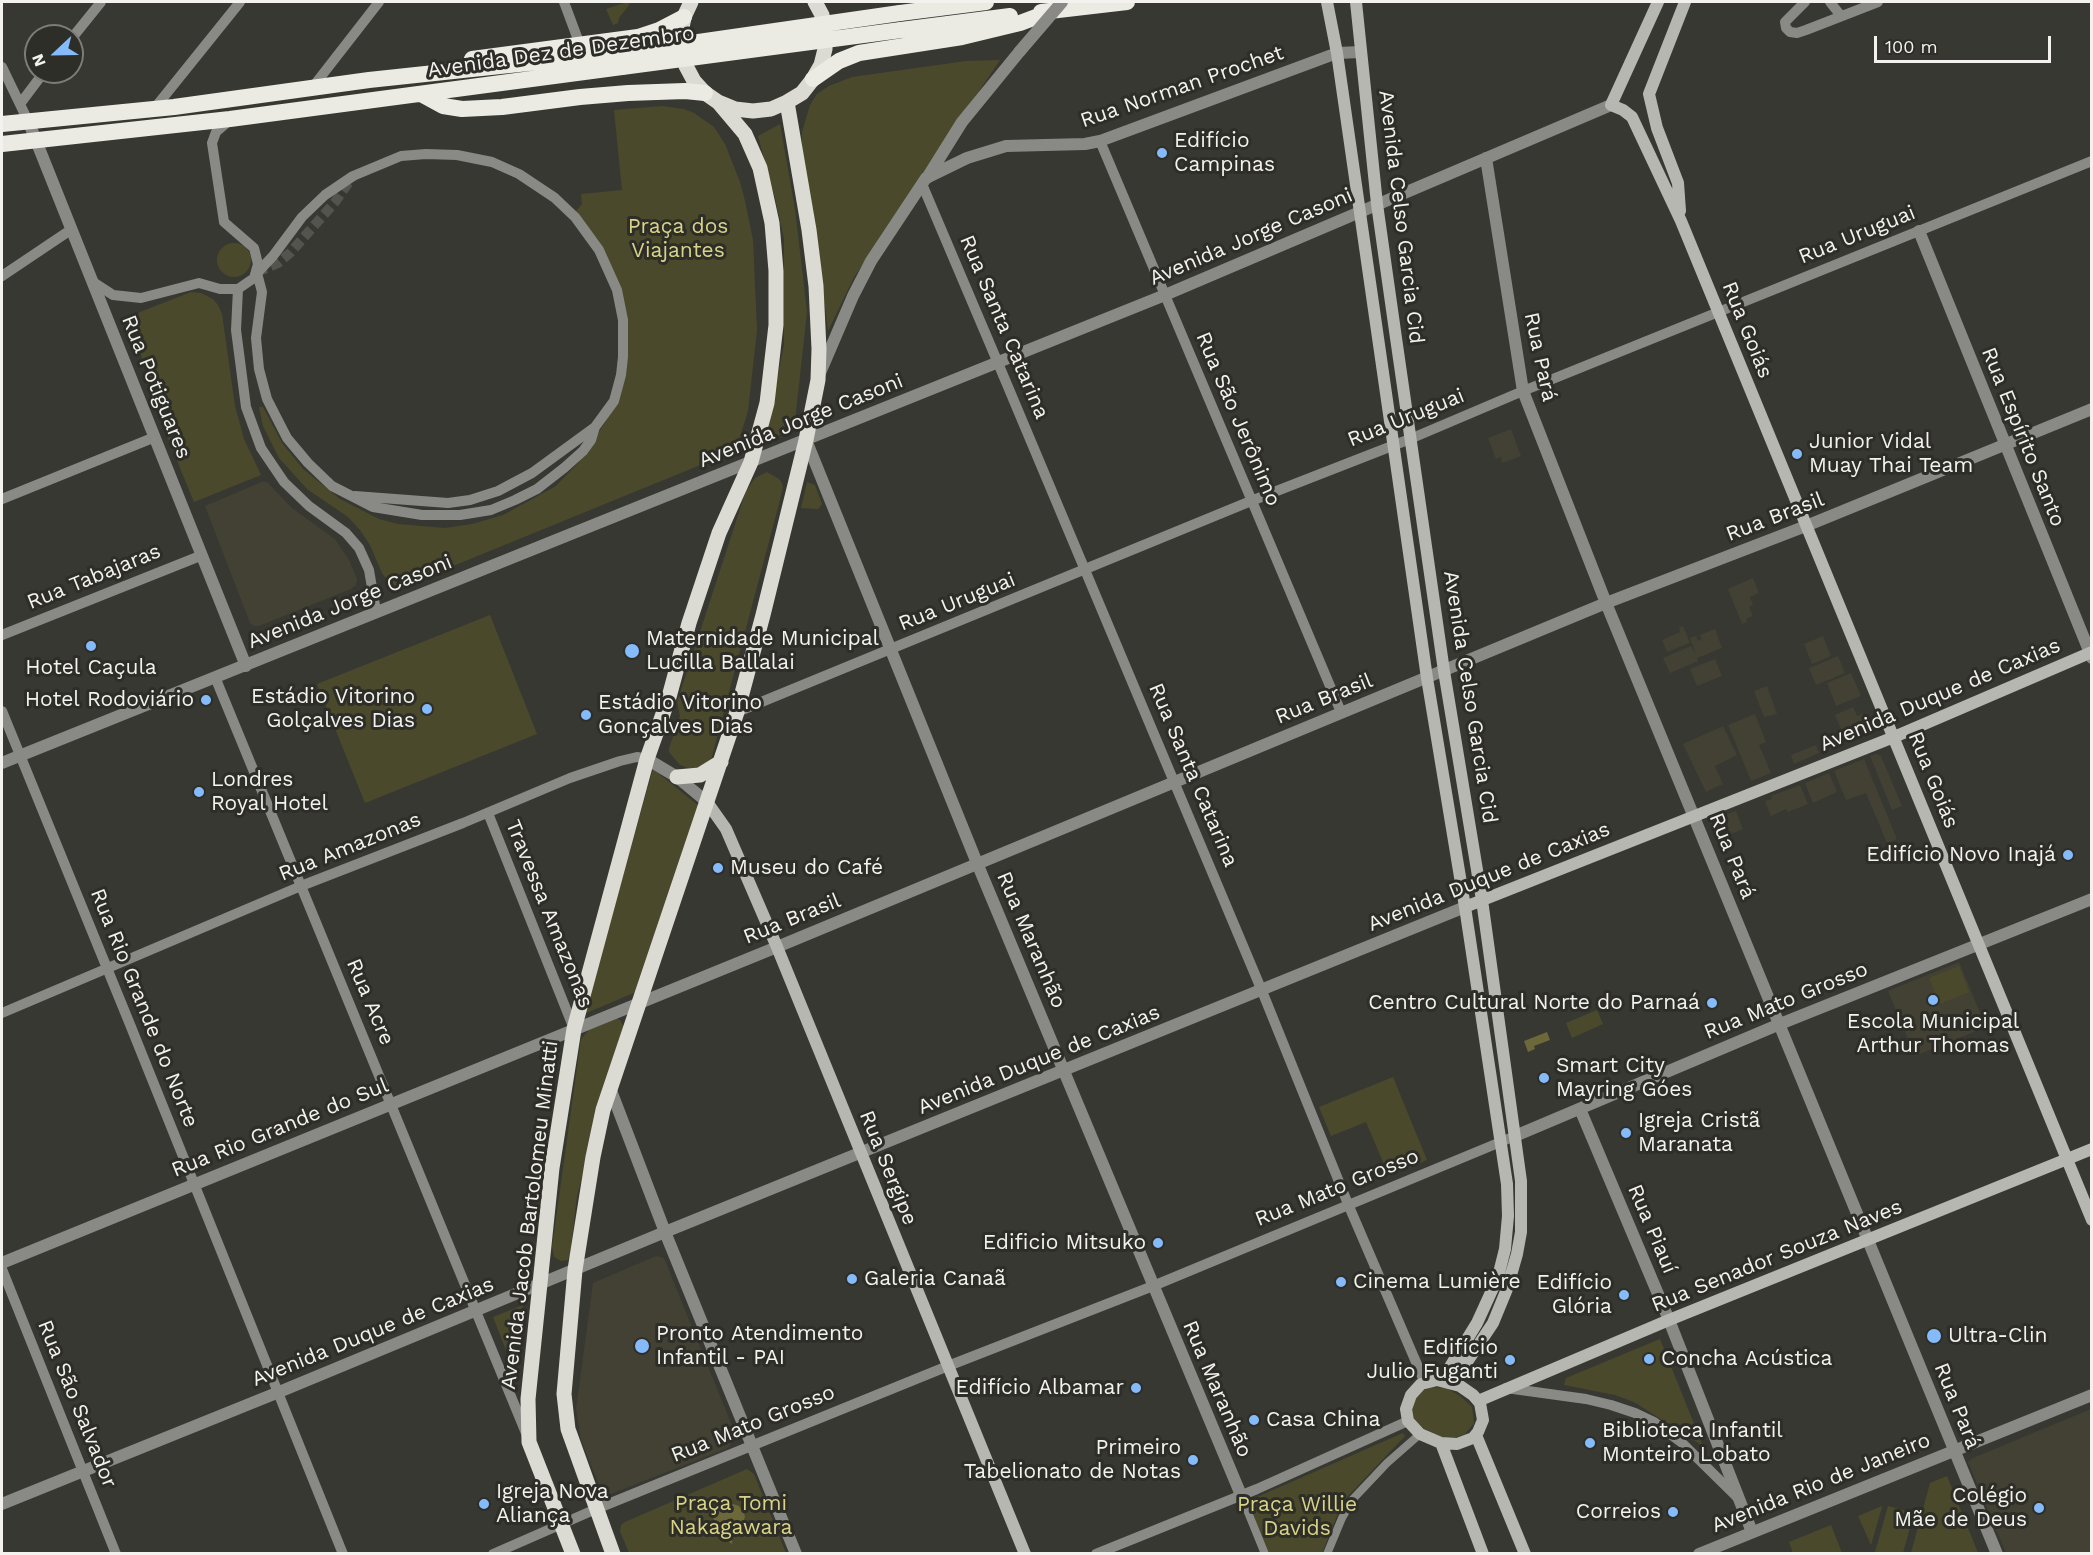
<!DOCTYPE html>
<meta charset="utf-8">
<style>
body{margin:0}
#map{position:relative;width:2093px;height:1555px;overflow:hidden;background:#383832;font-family:"Work Sans",sans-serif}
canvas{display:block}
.frame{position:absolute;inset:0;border:3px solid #f3f2ee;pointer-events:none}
.north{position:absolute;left:24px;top:24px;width:60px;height:60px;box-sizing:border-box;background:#2e2e28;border:2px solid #7d7c77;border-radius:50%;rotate:248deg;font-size:16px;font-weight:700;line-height:24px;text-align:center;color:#f3f2ee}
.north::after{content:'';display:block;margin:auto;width:21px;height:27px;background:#86bbfb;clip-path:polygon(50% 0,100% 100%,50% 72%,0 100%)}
.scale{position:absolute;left:1874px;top:36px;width:177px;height:27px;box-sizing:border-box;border:3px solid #f3f2ee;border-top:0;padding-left:8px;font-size:18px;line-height:21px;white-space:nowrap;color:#f3f2ee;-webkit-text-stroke:4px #2e2e28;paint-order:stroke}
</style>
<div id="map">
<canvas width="2093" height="1555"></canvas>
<div class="frame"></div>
<div class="north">N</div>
<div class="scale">100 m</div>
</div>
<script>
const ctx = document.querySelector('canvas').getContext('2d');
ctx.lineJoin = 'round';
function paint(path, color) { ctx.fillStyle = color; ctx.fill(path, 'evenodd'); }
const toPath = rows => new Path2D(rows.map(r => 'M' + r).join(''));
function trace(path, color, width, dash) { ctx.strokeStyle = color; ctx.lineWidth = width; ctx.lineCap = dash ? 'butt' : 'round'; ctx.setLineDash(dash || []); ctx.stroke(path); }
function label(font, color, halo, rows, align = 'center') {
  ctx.font = font + ' "Work Sans",sans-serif'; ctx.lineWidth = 6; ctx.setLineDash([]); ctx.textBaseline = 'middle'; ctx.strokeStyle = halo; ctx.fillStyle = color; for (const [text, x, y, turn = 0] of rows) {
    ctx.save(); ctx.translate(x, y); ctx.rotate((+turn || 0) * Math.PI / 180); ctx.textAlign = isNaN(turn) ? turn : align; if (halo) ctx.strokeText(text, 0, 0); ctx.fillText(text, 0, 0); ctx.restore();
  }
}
paint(toPath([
 [1511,429,1521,456,1502,463,1501,457,1496,459,1488,438],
 [264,481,268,483,292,508,335,539,349,560,357,579,356,585,351,589,259,626,254,626,250,623,205,506],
 [1753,578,1759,593,1750,597,1753,605,1749,607,1753,616,1746,619,1747,622,1742,624,1728,589],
 [1683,626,1690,643,1667,652,1662,640,1680,632,1679,628],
 [1715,629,1722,648,1697,658,1698,661,1670,673,1663,658,1691,646,1696,655,1690,638,1696,636,1698,641,1702,639,1700,635],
 [1823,636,1831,656,1812,664,1804,644],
 [1838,656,1845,673,1816,685,1809,668],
 [1715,659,1722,676,1697,686,1690,669],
 [1851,673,1861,696,1836,706,1827,683],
 [1767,686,1777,714,1764,717,1754,691],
 [1853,707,1857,716,1863,714,1868,727,1844,736,1835,715],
 [1755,714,1766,742,1759,745,1771,773,1751,781,1728,725],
 [1723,726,1737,755,1715,766,1723,784,1706,792,1683,744],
 [1816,745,1819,753,1794,764,1791,755],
 [1877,754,1881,756,1902,806,1892,810,1870,756],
 [1864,759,1897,839,1887,843,1866,793,1846,800,1834,771],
 [1829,773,1837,792,1813,803,1805,783],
 [1800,785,1808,804,1788,812,1786,809,1771,816,1765,801,1772,799,1771,796],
 [1736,811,1743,829,1717,840,1711,823,1711,820],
 [1959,962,1986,1027,1915,1056,1888,991],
 [656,1256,664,1258,735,1433,735,1438,728,1448,608,1495,601,1490,581,1440,576,1409,593,1283],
 [2091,1409,2091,1553,2006,1553,1968,1462,1973,1458]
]), '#424134');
paint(toPath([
 [627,2,630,4,619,18,618,23,613,25,606,9],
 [1000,60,854,277,828,331,818,248,802,151,802,132,810,105,817,94,829,86,852,77,966,61],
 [662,106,684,109,694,113,714,127,725,144,740,182,745,201,753,240,757,330,748,411,739,440,730,451,720,457,404,586,398,588,392,587,382,573,370,545,360,530,348,517,307,489,279,458,263,426,259,407,263,407,282,443,303,469,340,499,379,519,398,524,445,528,472,524,503,515,556,486,578,463,590,447,609,416,623,384,622,301,576,211,582,204,581,194,622,190,614,110],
 [780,124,795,209,807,312,794,430,765,440,784,345,784,239,776,202,758,136],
 '217 260a17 17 0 1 1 34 0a17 17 0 1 1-34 0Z',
 [191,292,201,293,213,299,218,305,222,314,235,406,244,439,261,475,194,502,167,436,160,410,131,327,134,319,140,312],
 [767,472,779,479,782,483,783,487,780,500,711,760,705,767,691,769,680,765,669,752,669,748,680,716,677,702,746,491,755,478],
 [807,482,815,485,822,504,818,509,801,508],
 [490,615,537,734,365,803,317,684],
 [653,769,699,806,636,992,584,1014],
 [1959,966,1969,992,1940,1004,1929,978],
 [1597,1010,1603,1024,1572,1038,1566,1023],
 [616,1019,620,1020,624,1027,607,1077,577,1196,570,1255,568,1260,561,1261,554,1257,552,1247,581,1039,589,1030],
 [1393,1077,1427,1160,1389,1176,1366,1122,1331,1136,1319,1107],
 [523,1305,513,1368,493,1317],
 [1660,1339,1703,1446,1634,1402,1615,1395,1564,1385,1566,1378],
 [1431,1387,1446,1388,1460,1396,1472,1407,1474,1423,1465,1434,1454,1438,1445,1438,1422,1428,1413,1419,1412,1409,1415,1399,1422,1391],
 [1403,1433,1405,1436,1348,1496,1339,1511,1322,1553,1269,1553,1248,1501],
 [747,1469,754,1474,786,1553,629,1553,620,1531,621,1525,625,1522],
 [1947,1476,1978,1553,1911,1553,1930,1483],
 [1882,1506,1882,1507,1871,1545,1858,1516],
 [1888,1506,1914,1513,1903,1553,1875,1552],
 [1831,1525,1842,1553,1793,1553,1789,1542]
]), '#4b492c');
paint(toPath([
 [1547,1032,1550,1040,1534,1046,1535,1049,1528,1052,1524,1041],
 [730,1503,739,1506,745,1516,744,1520,737,1524,739,1528,733,1530,732,1544,717,1533,714,1522,714,1514,718,1506]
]), '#6d6839');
trace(toPath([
 [257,272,278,263,290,253,335,202,353,176]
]), '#54544e', 10, [10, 5]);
trace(toPath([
 [1241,1495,1265,1554],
 [1327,1554,1342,1518,1353,1499,1387,1463,1420,1434]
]), '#898986', 8);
trace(toPath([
 [564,2,580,45],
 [1805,2,1785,22,1786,28,1790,32,1797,33,1806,30,1878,2],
 [1830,2,1841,16],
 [72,38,101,2],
 [2,67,29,123],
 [312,88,379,2],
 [20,104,44,72],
 [154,109,240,2],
 [1100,141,1341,712],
 [922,184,998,363,1262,991,1348,1204,1425,1383],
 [2,276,72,229],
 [93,282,113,295,141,298,199,283,220,289,238,289,254,278,258,264,254,248,224,222,212,143,216,132,230,120],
 [238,289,236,330,246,407,261,448,284,482,309,506,346,533,359,548,369,570,376,611],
 [355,496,448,503,470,500,498,491,532,473,595,427,614,401,621,375,623,357,623,320,617,290,599,250,575,217,555,198,519,174,492,162,457,155,426,154,401,156,353,176,325,195,302,217,273,256,257,273,262,292,256,338,259,369,267,399,287,438,308,463,332,486,373,507,422,515,460,515,491,510,515,500,537,489,564,468,583,451,591,440,595,427],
 [2,499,155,437],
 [2,635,200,556],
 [215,677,526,1433],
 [2,711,129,1022,343,1554],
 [737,712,1251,501,1410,439,1523,391,2092,161],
 [488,813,574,1029],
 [2,1013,301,886,463,823,570,778,620,761,637,757,647,759],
 [2,1269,116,1554],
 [1506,1388,1586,1399,1611,1405,1635,1413,1654,1422,1681,1442,1738,1498],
 [493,1554,596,1509,948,1366,1153,1286,1515,1136],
 [1096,1554,1257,1489,1408,1421]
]), '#898986', 10);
trace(toPath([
 [29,123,246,666],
 [1486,158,1523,391,1606,603,1997,1554],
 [927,178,962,122,1020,51],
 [1919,231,2092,658],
 [820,373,853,296,871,261,926,178,967,158,1006,146,1085,144,1100,141,1337,53,1361,52],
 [806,440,977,863,1241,1495],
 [647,759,677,777,707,802],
 [2,763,1165,295,1611,105],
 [610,1088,665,1232,796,1554],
 [1580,1109,1669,1320,1752,1532],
 [1515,1136,1780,1024,2092,899],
 [2,1263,777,947,1606,603,1806,526,2092,409],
 [2,1504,279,1392,665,1232,1465,907],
 [1699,1554,2092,1395]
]), '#898986', 12);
trace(toPath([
 [1327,2,1337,53,1427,678,1465,907,1507,1184,1508,1216,1505,1249,1498,1277,1477,1323,1442,1380],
 [1356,2,1377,204,1396,338,1444,671,1482,900,1521,1181,1521,1232,1517,1254,1507,1289,1493,1323,1453,1383],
 [1658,2,1611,105,1623,110,1632,117,1681,221,2092,1220],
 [1680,211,1678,183,1657,128,1649,94,1685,2],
 [707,802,726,829,777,947,1025,1554],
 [1465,907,1894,737,2092,652],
 [1437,1380,1460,1386,1473,1395,1480,1403,1483,1420,1478,1432,1473,1438,1457,1444,1441,1443,1420,1434,1408,1421,1406,1409,1411,1395,1421,1384,1437,1380],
 [1478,1401,1669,1320,2092,1149],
 [1476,1435,1525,1554],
 [1441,1443,1483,1554]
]), '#b7b7b2', 12);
trace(toPath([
 [691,2,684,17,681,33,682,50,686,66,694,81,705,93,718,102,735,109,753,111,771,109,787,102,802,93,813,79,821,65,825,49,825,32,822,15,815,2],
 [677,777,700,775,721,762],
 [573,1554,529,1442,528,1399,552,1168,574,1029,647,759,669,697,689,623,719,533,751,462,767,403,776,325,776,271,772,223,760,168,745,134,718,102],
 [613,1554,568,1429,564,1394,575,1270,593,1157,603,1110,737,712,763,615,806,440,818,380,819,349,816,286,809,230,787,102]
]), '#dbdbd4', 15);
trace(toPath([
 [1041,12,1127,2],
 [900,13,986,2],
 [901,30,1010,16],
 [472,59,638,37,659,30,684,17],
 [813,79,839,61,859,53,962,37,1020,23,1052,11],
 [421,94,443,106,462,109,502,107,580,97,628,93,685,91,705,93],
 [2,124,174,107,369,80,622,53],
 [2,144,230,119,622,67]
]), '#ebebe4', 16);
trace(toPath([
 [1020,51,1062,2]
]), '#898986', 12);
trace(toPath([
 [622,53,900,13],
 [622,67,901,30]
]), '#ebebe4', 16);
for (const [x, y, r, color] of [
 [1162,153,6,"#86bbfb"],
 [1797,454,6,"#86bbfb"],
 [91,646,6,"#86bbfb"],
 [632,651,8,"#86bbfb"],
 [206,700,6,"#86bbfb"],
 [427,709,6,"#86bbfb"],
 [586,715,6,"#86bbfb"],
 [199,792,6,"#86bbfb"],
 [2068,855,6,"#86bbfb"],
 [718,868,6,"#86bbfb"],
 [1933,1000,6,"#86bbfb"],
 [1712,1003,6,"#86bbfb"],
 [1544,1078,6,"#86bbfb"],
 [1626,1133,6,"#86bbfb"],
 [1158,1243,6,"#86bbfb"],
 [852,1279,6,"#86bbfb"],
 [1341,1282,6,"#86bbfb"],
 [1624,1295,6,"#86bbfb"],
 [1934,1336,8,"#86bbfb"],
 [642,1346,8,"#86bbfb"],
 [1649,1359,6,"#86bbfb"],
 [1510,1360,6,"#86bbfb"],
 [1136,1388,6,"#86bbfb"],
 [1254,1420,6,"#86bbfb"],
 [1590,1443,6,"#86bbfb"],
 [1193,1460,6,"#86bbfb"],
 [484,1504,6,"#86bbfb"],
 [2039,1508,6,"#86bbfb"],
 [1673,1512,6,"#86bbfb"]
]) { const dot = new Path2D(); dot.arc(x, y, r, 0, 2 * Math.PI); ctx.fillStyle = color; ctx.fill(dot); trace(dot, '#2e2e28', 2); }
label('21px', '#f3f2ee', '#2e2e28', [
 ["Avenida Dez de Dezembro",561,52,-8],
 ["Rua Norman Prochet",1182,87,-19],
 ["Avenida Celso Garcia Cid",1401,217,83],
 ["Rua Uruguai",1857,235,-22],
 ["Avenida Jorge Casoni",1251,237,-23],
 ["Rua Santa Catarina",1004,327,67],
 ["Rua Goiás",1747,330,68],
 ["Rua Pará",1540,357,78],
 ["Rua Potiguares",156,387,68],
 ["Rua Uruguai",1406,418,-22],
 ["Rua São Jerônimo",1238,419,67],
 ["Avenida Jorge Casoni",801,421,-22],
 ["Rua Espírito Santo",2023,437,68],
 ["Rua Brasil",1775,517,-21],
 ["Rua Tabajaras",94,577,-22],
 ["Avenida Jorge Casoni",350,602,-22],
 ["Rua Uruguai",957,602,-22],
 ["Avenida Duque de Caxias",1940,695,-23],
 ["Avenida Celso Garcia Cid",1470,697,81],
 ["Rua Brasil",1324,699,-22],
 ["Rua Santa Catarina",1193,775,67],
 ["Rua Goiás",1933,780,68],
 ["Rua Amazonas",350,847,-22],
 ["Rua Pará",1732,856,68],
 ["Avenida Duque de Caxias",1489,877,-22],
 ["Travessa Amazonas",549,914,68],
 ["Rua Brasil",792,919,-22],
 ["Rua Maranhão",1031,940,67],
 ["Rua Mato Grosso",1786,1001,-22],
 ["Rua Acre",370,1002,67],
 ["Rua Rio Grande do Norte",144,1008,68],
 ["Avenida Duque de Caxias",1039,1060,-22],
 ["Rua Rio Grande do Sul",280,1128,-22],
 ["Rua Sergipe",888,1168,68],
 ["Rua Mato Grosso",1337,1188,-22],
 ["Avenida Jacob Bartolomeu Minatti",530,1215,-83],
 ["Rua Piauí",1652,1229,67],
 ["Rua Senador Souza Naves",1777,1256,-22],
 ["Avenida Duque de Caxias",373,1332,-22],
 ["Rua Maranhão",1217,1389,67],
 ["Rua São Salvador",77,1404,68],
 ["Rua Pará",1957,1406,68],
 ["Rua Mato Grosso",753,1424,-22],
 ["Avenida Rio de Janeiro",1821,1483,-22]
]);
label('21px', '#f3f2ee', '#2e2e28', [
 ["Edifício",1174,141],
 ["Campinas",1174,165],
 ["Junior Vidal",1809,442],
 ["Muay Thai Team",1809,466],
 ["Maternidade Municipal",646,639],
 ["Lucilla Ballalai",646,663],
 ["Hotel Caçula",91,668,"center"],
 ["Estádio Vitorino",415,697,"right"],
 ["Golçalves Dias",415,721,"right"],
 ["Hotel Rodoviário",194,700,"right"],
 ["Estádio Vitorino",598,703],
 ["Gonçalves Dias",598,727],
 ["Londres",211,780],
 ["Royal Hotel",211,804],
 ["Edifício Novo Inajá",2056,855,"right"],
 ["Museu do Café",730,868],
 ["Centro Cultural Norte do Parnaá",1700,1003,"right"],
 ["Escola Municipal",1933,1022,"center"],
 ["Arthur Thomas",1933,1046,"center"],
 ["Smart City",1556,1066],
 ["Mayring Góes",1556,1090],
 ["Igreja Cristã",1638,1121],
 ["Maranata",1638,1145],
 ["Edificio Mitsuko",1146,1243,"right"],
 ["Galeria Canaã",864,1279],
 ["Cinema Lumière",1353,1282],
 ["Edifício",1612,1283,"right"],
 ["Glória",1612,1307,"right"],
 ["Pronto Atendimento",656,1334],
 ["Infantil - PAI",656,1358],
 ["Ultra-Clin",1948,1336],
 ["Edifício",1498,1348,"right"],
 ["Julio Fuganti",1498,1372,"right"],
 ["Concha Acústica",1661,1359],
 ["Edifício Albamar",1124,1388,"right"],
 ["Casa China",1266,1420],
 ["Biblioteca Infantil",1602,1431],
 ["Monteiro Lobato",1602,1455],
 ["Primeiro",1181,1448,"right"],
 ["Tabelionato de Notas",1181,1472,"right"],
 ["Igreja Nova",496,1492],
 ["Aliança",496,1516],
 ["Colégio",2027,1496,"right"],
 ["Mãe de Deus",2027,1520,"right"],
 ["Correios",1661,1512,"right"]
], 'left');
label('21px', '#dad387', '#2e2e28', [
 ["Praça dos",678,227],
 ["Viajantes",678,251],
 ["Praça Tomi",731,1504],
 ["Nakagawara",731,1528],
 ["Praça Willie",1297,1505],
 ["Davids",1297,1529]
]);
</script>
